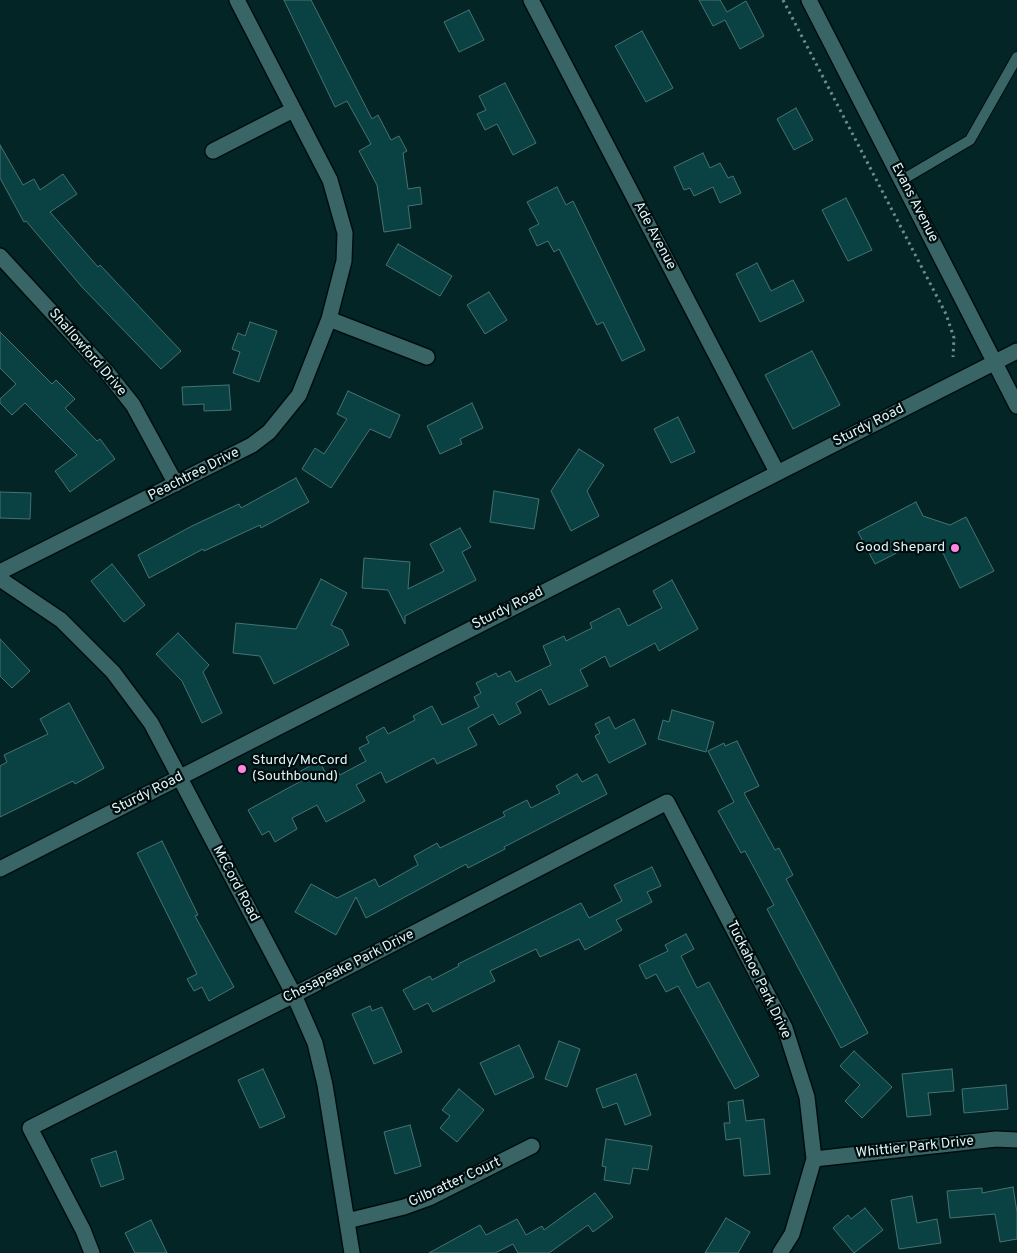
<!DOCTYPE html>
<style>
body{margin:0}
canvas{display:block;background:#032526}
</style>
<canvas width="1017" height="1253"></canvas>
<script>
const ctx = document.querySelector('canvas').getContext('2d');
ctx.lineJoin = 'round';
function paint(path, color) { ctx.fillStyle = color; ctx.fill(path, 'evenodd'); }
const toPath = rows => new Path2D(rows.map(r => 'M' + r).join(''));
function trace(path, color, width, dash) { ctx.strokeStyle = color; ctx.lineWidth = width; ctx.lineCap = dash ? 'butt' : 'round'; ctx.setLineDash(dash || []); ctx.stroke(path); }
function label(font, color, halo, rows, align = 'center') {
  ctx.font = font + ' Overpass,sans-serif'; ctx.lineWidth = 4.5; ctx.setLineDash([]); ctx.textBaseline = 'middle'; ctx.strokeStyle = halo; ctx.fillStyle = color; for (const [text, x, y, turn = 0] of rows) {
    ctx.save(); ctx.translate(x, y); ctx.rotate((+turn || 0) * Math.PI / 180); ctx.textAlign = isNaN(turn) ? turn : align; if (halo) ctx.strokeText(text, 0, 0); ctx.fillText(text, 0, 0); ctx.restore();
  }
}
const building = toPath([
 [284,0,311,0,372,119,378,115,391,140,399,136,407,151,403,153,408,189,420,187,422,204,408,206,411,228,384,232,377,185,359,151,371,144,347,101,335,107,284,0],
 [699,0,720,0,727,12,746,1,764,36,740,49,725,20,713,26,699,0],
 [469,10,484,40,459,52,444,22,469,10],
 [642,31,673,88,646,102,615,46,642,31],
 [505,83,536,143,513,155,497,124,485,130,477,114,486,110,479,96,505,83],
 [796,108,813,140,794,150,777,119,796,108],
 [0,145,23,185,34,179,40,190,63,174,77,194,50,212,98,267,100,265,181,351,161,369,82,287,26,221,24,222,0,178,0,145],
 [703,153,710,168,720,163,728,178,733,176,741,193,720,203,713,187,694,196,690,188,684,190,674,167,703,153],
 [557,187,566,205,573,201,645,350,622,361,603,322,597,325,559,249,554,252,548,241,537,246,529,229,539,224,527,202,557,187],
 [846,198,872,250,848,261,822,210,846,198],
 [398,244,452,276,440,296,386,265,398,244],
 [757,263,771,291,793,280,804,301,760,322,736,274,757,263],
 [489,292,507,320,485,334,467,305,489,292],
 [250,322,277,331,259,382,233,373,240,352,232,349,238,333,245,336,250,322],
 [0,332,52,384,56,380,75,399,65,408,97,441,100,439,115,459,70,492,55,471,77,455,25,403,12,415,0,403,0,399,16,384,0,368,0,332],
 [812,351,840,405,793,429,765,375,812,351],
 [229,385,231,410,204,411,204,404,183,405,182,387,229,385],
 [348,391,400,415,390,438,370,429,331,488,302,469,315,448,324,454,347,419,337,414,348,391],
 [472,403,483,428,460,439,462,444,440,454,427,426,472,403],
 [678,417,695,452,671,463,654,429,678,417],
 [579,449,604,465,587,491,599,516,571,531,551,491,579,449],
 [296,478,309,502,261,528,260,525,204,551,203,549,149,578,138,555,192,526,239,504,241,508,296,478],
 [494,491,539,499,534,529,490,522,494,491],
 [0,492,31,493,30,519,0,518,0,492],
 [916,502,923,516,950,525,966,517,994,571,960,588,943,553,914,544,875,564,858,532,916,502],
 [460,528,471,547,462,552,476,580,405,616,405,624,388,590,362,588,364,558,410,562,408,589,444,571,430,544,460,528],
 [112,564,145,605,124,622,91,581,112,564],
 [321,579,347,593,331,625,342,630,349,645,274,684,260,656,233,653,236,623,296,629,321,579],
 [672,580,698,629,659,651,655,643,610,667,605,656,580,670,588,686,549,705,541,689,516,703,521,713,499,725,493,714,468,728,477,745,437,764,434,758,386,783,381,772,356,785,365,801,326,822,317,805,292,818,297,829,275,842,269,831,262,835,248,810,303,780,299,772,319,761,329,779,339,773,340,775,366,761,359,748,369,743,366,737,384,727,388,734,415,720,413,716,432,706,442,725,479,707,474,697,481,693,476,683,496,673,498,677,510,671,516,682,551,665,543,646,564,636,566,641,592,628,590,623,619,608,628,626,662,608,653,591,672,580],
 [178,633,209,665,203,672,222,713,202,723,182,681,156,654,178,633],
 [0,639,30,671,12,688,0,676,0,639],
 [69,703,104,768,75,784,73,781,0,817,0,766,7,762,4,755,48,734,40,719,69,703],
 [672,710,714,722,706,752,658,739,663,720,669,722,672,710],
 [609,717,615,729,634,719,646,744,609,763,595,736,600,733,595,724,609,717],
 [737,741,759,786,744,793,775,850,779,848,793,875,786,879,868,1033,841,1048,767,909,774,905,745,851,741,853,718,811,734,802,708,751,724,743,725,746,737,741],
 [577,774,582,782,597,774,607,794,504,847,505,849,468,868,466,864,366,918,356,897,336,935,295,912,311,884,337,898,375,879,379,887,418,865,414,856,437,843,440,848,505,816,503,812,527,800,531,808,560,793,556,786,577,774],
 [162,841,198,915,195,916,234,987,209,1001,202,987,194,991,187,979,197,974,137,853,162,841],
 [652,867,661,886,647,892,652,902,616,920,622,930,585,950,579,939,540,957,536,949,490,971,495,981,433,1012,428,1003,414,1010,403,990,430,976,432,980,459,966,458,964,581,903,589,918,622,901,614,885,652,867],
 [686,934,694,949,681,956,697,988,709,982,759,1076,735,1089,678,986,666,992,656,974,646,979,639,965,668,951,665,945,686,934],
 [370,1006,372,1011,382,1007,402,1052,374,1064,352,1014,370,1006],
 [559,1041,580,1049,567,1087,545,1079,559,1041],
 [519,1045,534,1077,495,1095,480,1063,519,1045],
 [854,1051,892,1087,862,1118,845,1101,860,1085,840,1066,854,1051],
 [263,1069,285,1117,260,1128,238,1080,263,1069],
 [952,1069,954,1091,928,1093,931,1115,907,1117,902,1074,952,1069],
 [636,1074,651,1115,625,1125,617,1103,603,1108,596,1089,636,1074],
 [1006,1085,1008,1109,964,1113,962,1089,1006,1085],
 [459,1089,484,1110,457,1142,440,1128,450,1116,442,1110,459,1089],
 [743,1100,746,1121,764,1119,770,1174,744,1176,740,1138,726,1140,724,1123,730,1123,728,1102,743,1100],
 [410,1125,421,1166,395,1174,384,1132,410,1125],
 [606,1139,652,1146,648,1170,633,1168,630,1184,604,1180,606,1167,602,1166,606,1139],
 [116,1151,124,1179,101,1187,91,1159,116,1151],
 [1013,1187,1017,1212,1017,1239,1000,1242,995,1214,950,1218,947,1191,982,1188,982,1193,1013,1187],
 [595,1193,613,1217,593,1232,588,1225,549,1253,518,1253,513,1244,495,1253,429,1253,480,1225,486,1235,517,1219,526,1235,542,1226,544,1230,595,1193],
 [912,1196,917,1223,937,1219,941,1243,899,1249,891,1200,912,1196],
 [865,1208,883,1230,854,1253,833,1228,848,1215,851,1219,865,1208],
 [726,1218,750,1232,738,1253,705,1253,726,1218],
 [151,1220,167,1253,135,1253,125,1233,151,1220]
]);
paint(building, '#0a4143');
trace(building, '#477274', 1);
const lane = toPath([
 [902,180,970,140,1017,57]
]);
const street = toPath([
 [531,0,777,472],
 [213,151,293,110],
 [0,256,106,371,133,405,176,484],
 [329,319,427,357],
 [0,572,252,445,269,432,299,395,329,319,344,261,345,233,330,180,237,0],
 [0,579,61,620,113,672,151,723,294,995,315,1043,325,1085,352,1253],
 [814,1159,996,1139,1017,1140],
 [347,1221,404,1207,429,1198,532,1146],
 [92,1253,83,1230,30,1128,294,995,667,802,785,1028,807,1097,814,1159,792,1234,780,1253]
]);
const secondary = toPath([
 [809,0,1017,406],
 [0,869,1017,351]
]);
trace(lane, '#000d0e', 12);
trace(street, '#000d0e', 18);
trace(secondary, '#000d0e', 18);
trace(toPath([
 [783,0,946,314,954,338,953,357]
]), '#6f8b8c', 3, [2.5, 4]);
trace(lane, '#396566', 10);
trace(street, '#396566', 15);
trace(secondary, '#396566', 15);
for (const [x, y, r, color] of [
 [955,548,5,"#fe86e0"],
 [242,769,5,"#fe86e0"]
]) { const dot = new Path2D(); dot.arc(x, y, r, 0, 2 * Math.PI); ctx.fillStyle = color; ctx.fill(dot); trace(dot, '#000c0d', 2); }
label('14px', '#def5f6', '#000c0d', [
 ["Evans Avenue",914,203,63],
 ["Ade Avenue",654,236,62],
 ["Shallowford Drive",87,353,49],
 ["Sturdy Road",869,426,-27],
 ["Peachtree Drive",194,475,-27],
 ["Sturdy Road",508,609,-27],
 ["Sturdy Road",148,794,-27],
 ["McCord Road",235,884,62],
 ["Chesapeake Park Drive",349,967,-27],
 ["Tuckahoe Park Drive",758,980,64],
 ["Whittier Park Drive",915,1148,-6],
 ["Gilbratter Court",455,1183,-25]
]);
label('14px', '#def5f6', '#000c0d', [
 ["Good Shepard",945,548],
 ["Sturdy/McCord",252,761,"left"],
 ["(Southbound)",252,777,"left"]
], 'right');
</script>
